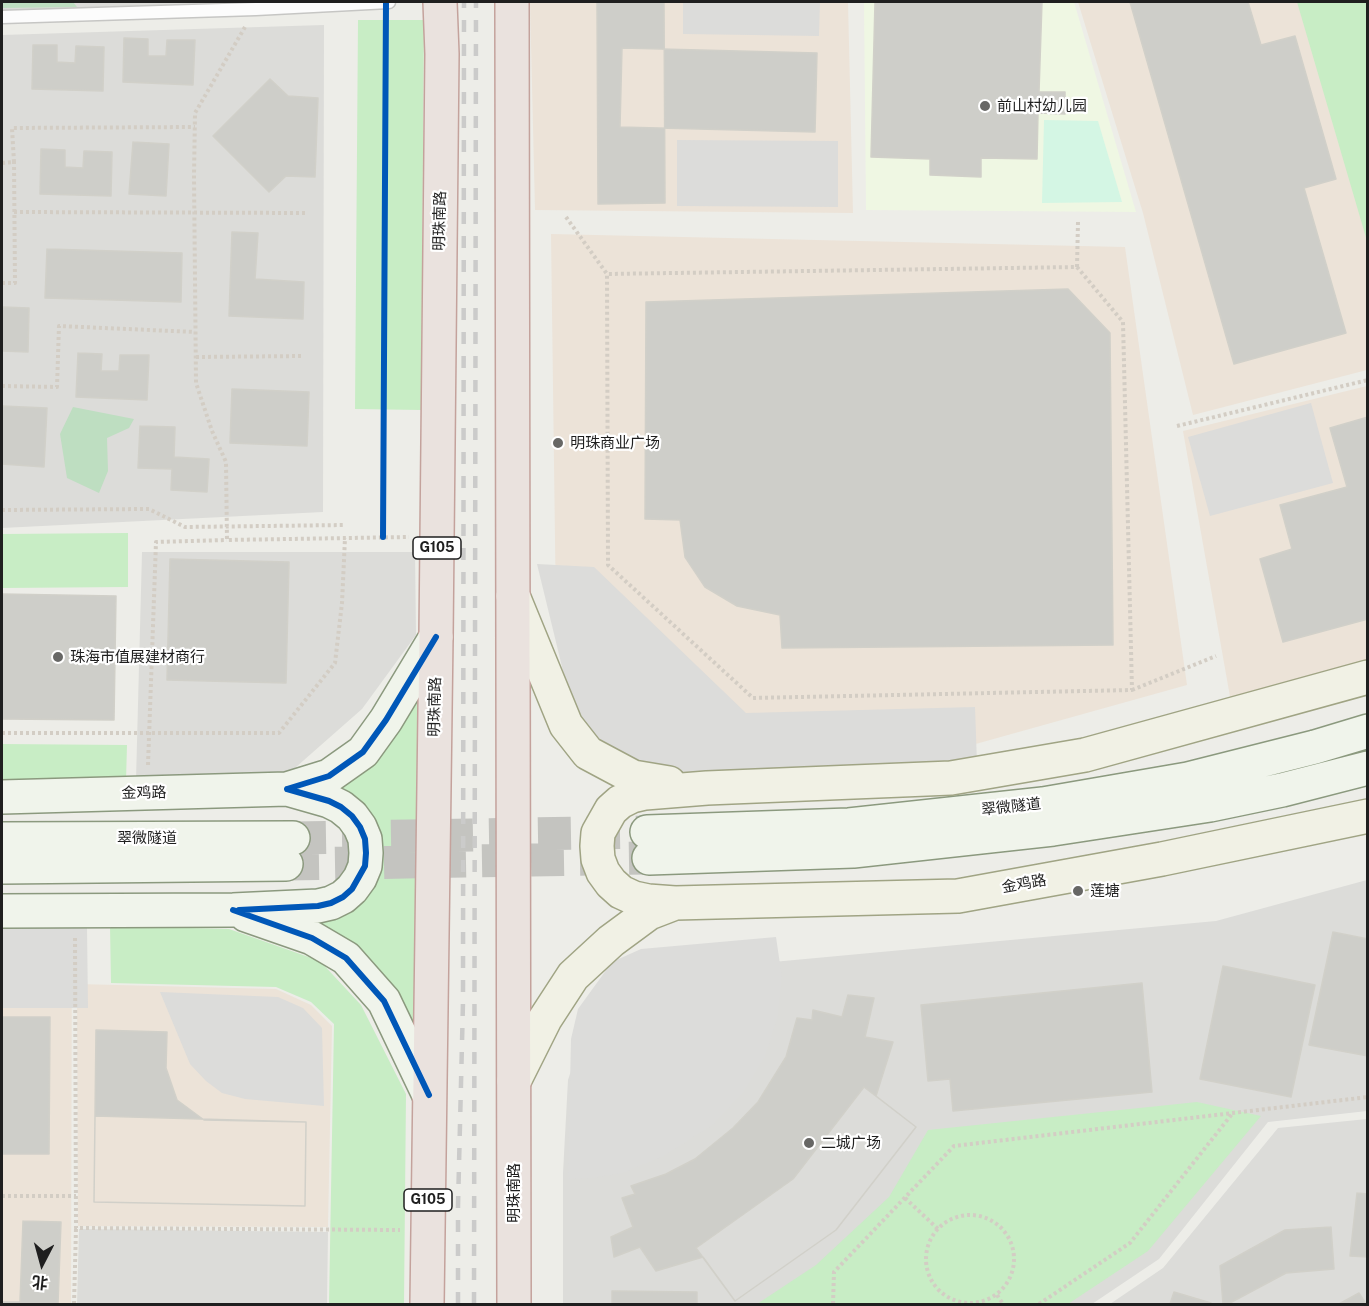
<!DOCTYPE html>
<meta charset="utf-8">
<style>
body{margin:0}
#map{position:relative;width:1369px;height:1306px;overflow:hidden;background:#edede8;font-family:"Public Sans","Noto Sans SC",sans-serif}
canvas{display:block}
.frame{position:absolute;inset:0;border:3px solid #1f1f1f;pointer-events:none}
.north{position:absolute;left:12px;top:1234px;width:60px;height:60px;-webkit-text-stroke:4px #fff;paint-order:stroke;rotate:186deg;font-size:16px;font-weight:700;line-height:24px;text-align:center;color:#1f1f1f}
.north::after{content:'';display:block;margin:auto;width:21px;height:27px;background:#1f1f1f;clip-path:polygon(50% 0,100% 100%,50% 72%,0 100%)}
</style>
<div id="map">
<canvas width="1369" height="1306"></canvas>
<div class="frame"></div>
<div class="north">北</div>
</div>
<script>
const ctx = document.querySelector('canvas').getContext('2d');
ctx.lineJoin = 'round';
function paint(path, color) { ctx.fillStyle = color; ctx.fill(path, 'evenodd'); }
const toPath = rows => new Path2D(rows.map(r => 'M' + r).join(''));
function trace(path, color, width, dash) { ctx.strokeStyle = color; ctx.lineWidth = width; ctx.lineCap = dash ? 'butt' : 'round'; ctx.setLineDash(dash || []); ctx.stroke(path); }
function label(font, color, halo, rows, align = 'center') {
  ctx.font = font + ' "Public Sans","Noto Sans SC",sans-serif'; ctx.lineWidth = 4.5; ctx.setLineDash([]); ctx.textBaseline = 'middle'; ctx.strokeStyle = halo; ctx.fillStyle = color; for (const [text, x, y, turn = 0] of rows) {
    ctx.save(); ctx.translate(x, y); ctx.rotate((+turn || 0) * Math.PI / 180); ctx.textAlign = isNaN(turn) ? turn : align; if (halo) ctx.strokeText(text, 0, 0); ctx.fillText(text, 0, 0); ctx.restore();
  }
}
paint(toPath([
 [2,2,237,2,148,8,2,11],
 [324,25,323,512,2,528,2,35],
 [142,552,415,552,416,635,362,709,287,775,136,780],
 [1367,880,1367,1111,1268,1122,1159,1259,1092,1304,563,1304,563,1173,568,1080,592,1007,762,963,1216,921],
 [1367,1119,1367,1304,1110,1304,1163,1268,1278,1128],
 [79,1229,328,1232,327,1304,77,1304]
]), '#dcdcd9');
paint(toPath([
 [530,2,848,2,853,213,535,210],
 [1078,2,1367,2,1367,370,1193,415,1143,213],
 [551,234,1125,247,1187,685,947,752,668,755,556,616],
 [1367,386,1367,669,1232,708,1183,431],
 [72,914,71,1304,2,1304,2,915],
 [77,984,276,989,311,1005,332,1026,328,1227,78,1226]
]), '#ece3d8');
paint(toPath([
 [864,2,1074,2,1136,212,866,210]
]), '#eff7e3');
paint(toPath([
 [1297,2,1367,2,1367,241],
 [358,20,424,20,421,410,355,409],
 [128,533,128,587,2,588,2,534],
 [431,657,424,1068,309,930,374,850,306,789],
 [2,744,127,745,126,781,2,780],
 [110,926,229,929,320,961,361,1005,406,1094,404,1304,329,1304,334,1024,311,1002,276,987,111,983],
 [1197,1102,1261,1116,1148,1251,1068,1304,757,1304,816,1265,889,1197,928,1130]
]), '#c8edc5');
paint(toPath([
 [2,2,73,2,77,7,2,8],
 [73,407,134,419,129,428,107,438,108,471,99,493,67,478,60,434]
]), '#bedec1');
paint(toPath([
 [1044,120,1098,121,1122,202,1042,203]
]), '#d4f6e4');
paint(toPath([
 [683,2,820,2,819,36,683,34],
 [677,140,838,141,838,207,677,206],
 [2,174,7,174,8,272,2,272],
 [1311,403,1333,483,1210,516,1188,437],
 [537,564,594,567,746,713,975,707,977,764,703,777,627,766,573,712],
 [2,927,87,927,88,1008,2,1008],
 [776,937,782,978,778,1016,765,1057,744,1092,714,1124,664,1156,623,1173,592,1178,568,1179,571,1039,578,1009,612,962,641,949],
 [160,992,278,997,303,1008,322,1028,324,1106,245,1099,222,1093,206,1081,190,1064]
]), '#dcdcda');
const building = toPath([
 [597,2,664,2,665,203,598,204,597,2],
 [875,2,1042,2,1039,92,1065,92,1065,114,1038,113,1037,159,981,158,981,177,930,175,930,159,871,157,875,2],
 [1130,2,1248,2,1261,45,1295,36,1336,179,1304,188,1346,333,1234,364,1130,2],
 [124,38,148,39,148,56,166,56,167,40,195,40,193,85,123,82,124,38],
 [33,45,57,45,57,62,75,63,76,46,104,47,103,91,32,89,33,45],
 [622,48,817,53,815,132,620,127,622,48],
 [270,79,288,96,318,98,315,177,286,176,269,192,213,136,270,79],
 [133,142,169,144,166,196,129,194,133,142],
 [41,149,65,150,65,167,83,168,84,151,112,152,111,196,40,194,41,149],
 [232,232,258,233,255,279,304,282,303,319,229,316,232,232],
 [47,249,182,253,181,302,45,298,47,249],
 [1068,289,1110,333,1113,645,782,648,780,615,737,606,705,587,685,557,680,520,645,519,646,302,1068,289],
 [2,307,29,308,28,352,2,351,2,307],
 [78,353,102,354,101,371,119,371,120,355,149,355,147,400,76,397,78,353],
 [232,389,309,392,307,446,230,443,232,389],
 [2,406,47,408,44,467,2,464,2,406],
 [1368,417,1368,619,1283,642,1260,559,1292,549,1280,505,1347,487,1330,428,1368,417],
 [140,426,175,427,174,457,209,459,207,492,171,490,172,469,138,468,140,426],
 [170,559,289,562,286,683,167,680,170,559],
 [2,594,116,596,114,720,2,719,2,594],
 [1333,932,1368,939,1368,1056,1309,1045,1333,932],
 [1223,966,1315,985,1291,1097,1200,1079,1223,966],
 [1142,983,1152,1092,953,1111,950,1079,928,1081,921,1005,1142,983],
 [848,995,874,998,865,1037,893,1042,876,1096,916,1127,836,1230,735,1301,703,1257,656,1271,640,1247,614,1257,611,1237,633,1227,622,1198,635,1194,631,1186,666,1174,695,1159,733,1128,758,1102,786,1057,797,1018,812,1020,813,1010,842,1017,848,995],
 [2,1017,50,1017,49,1154,2,1154,2,1017],
 [96,1030,167,1032,166,1068,177,1100,204,1120,306,1122,305,1206,94,1202,96,1030],
 [864,1087,916,1127,836,1230,735,1301,696,1248,793,1179,864,1087],
 [95,1116,306,1122,305,1206,94,1202,95,1116],
 [1357,1193,1368,1194,1368,1257,1350,1256,1357,1193],
 [23,1221,61,1222,58,1304,2,1304,2,1302,20,1302,23,1221],
 [1331,1227,1334,1269,1286,1273,1228,1304,1223,1304,1220,1266,1285,1230,1331,1227],
 [612,1291,697,1292,697,1304,612,1304,612,1291],
 [1174,1292,1211,1303,1210,1304,1170,1304,1174,1292],
 [1359,1293,1366,1304,1339,1304,1359,1293]
]);
paint(building, '#cecec9');
trace(building, '#d1d0c9', 1.5);
trace(toPath([
 [293,838,647,832],
 [286,864,649,858]
]), '#c4c4c0', 33, [33, 16]);
const lane = toPath([
 [2,17,256,9,389,2]
]);
const secondary = toPath([
 [2,797,287,789,329,776,363,752,386,720,436,637],
 [647,832,849,825,1043,804,1188,779,1315,747,1368,731],
 [2,839,293,838],
 [649,858,853,851,1053,829,1210,805,1282,790,1368,768],
 [2,867,286,864],
 [2,911,233,910,318,906,331,903,343,897,352,889,360,878,365,866,366,853,365,839,360,827,352,816,341,807,329,801,287,789],
 [246,915,312,938,346,958,384,1001,429,1095]
]);
const primary = toPath([
 [513,596,566,725,588,753,633,777,669,783],
 [1368,677,1085,755,951,778,707,788,645,793,632,796,620,802,611,810,598,833,597,846,598,859,603,872,611,883,621,892,634,898,648,901,675,903,958,896,1162,859,1368,816],
 [514,1081,545,1019,573,976,611,941,649,913,675,903]
]);
const highway = toPath([
 [512,2,514,1304],
 [427,1304,436,637,442,54,440,2]
]);
trace(lane, '#c6c6c4', 15);
trace(secondary, '#8b997e', 36);
trace(primary, '#a0a484', 36);
trace(highway, '#c4a29c', 36);
trace(toPath([
 [245,27,195,113,194,176,196,383,212,431,226,462,227,540,409,537],
 [2,163,14,162,12,128,195,127],
 [14,212,307,213],
 [566,217,607,274,608,565,753,698,1132,690,1123,322,1077,267,607,274],
 [1077,267,1078,222],
 [2,283,15,283,14,162],
 [196,357,304,356],
 [2,386,57,387,59,326,195,332],
 [1177,426,1368,380],
 [2,510,149,509,185,527,345,525],
 [1132,690,1216,656],
 [2,733,279,733,335,663,342,603,345,538],
 [148,765,156,542,227,540],
 [75,938,76,1228,400,1230],
 [2,1196,76,1196],
 [905,1198,938,1229],
 '926 1259a44 44 0 1 1 88 0a44 44 0 1 1-88 0Z',
 [997,1295,1003,1304],
 [74,1304,76,1228],
 [833,1304,834,1272,954,1146,1368,1097],
 [1039,1304,1130,1243,1232,1114]
]), '#d3cdc4', 4, [3, 3]);
trace(lane, '#fcfcfc', 12);
trace(secondary, '#f0f4eb', 33);
trace(primary, '#f1f1e5', 33);
trace(highway, '#eae2de', 33);
trace(toPath([
 [458,1304,458,1206,463,1002,464,2],
 [474,1304,476,2]
]), '#cbcbca', 4.5, [12, 12]);
trace(toPath([
 [383,537,386,2],
 [287,789,329,776,363,752,386,720,436,637],
 [233,910,312,938,346,958,384,1001,429,1095],
 [239,910,318,906,331,903,343,897,352,889,365,866,366,853,365,839,360,827,352,816,341,807,329,801,287,789]
]), '#0057b8', 6);
for (const [x, y, r, color] of [
 [985,106,6,"#676765"],
 [558,443,6,"#676765"],
 [58,657,6,"#676765"],
 [1078,891,6,"#676765"],
 [809,1143,6,"#676765"]
]) { const dot = new Path2D(); dot.arc(x, y, r, 0, 2 * Math.PI); ctx.fillStyle = color; ctx.fill(dot); trace(dot, '#fff', 2); }
for (const [x, y, w] of [
 [437,548,48],
 [428,1200,48]
]) { const box = new Path2D(); box.roundRect(x - w / 2, y - 11, w, 22, 4.5); ctx.fillStyle = '#fff'; ctx.fill(box); trace(box, '#1f1f1f', 1.5); }
label('bold 14px', '#1f1f1f', null, [
 ["G105",437,548],
 ["G105",428,1200]
]);
label('15px', '#1f1f1f', '#fff', [
 ["前山村幼儿园",997,106],
 ["明珠商业广场",570,443],
 ["珠海市值展建材商行",70,657],
 ["莲塘",1090,891],
 ["二城广场",821,1143]
], 'left');
label('15px', '#1f1f1f', '#fff', [
 ["明珠南路",440,221,-89],
 ["明珠南路",435,707,-89],
 ["金鸡路",144,793,-1],
 ["翠微隧道",1011,807,-6],
 ["翠微隧道",147,838],
 ["金鸡路",1024,884,-10],
 ["明珠南路",514,1193,-90]
]);
</script>
